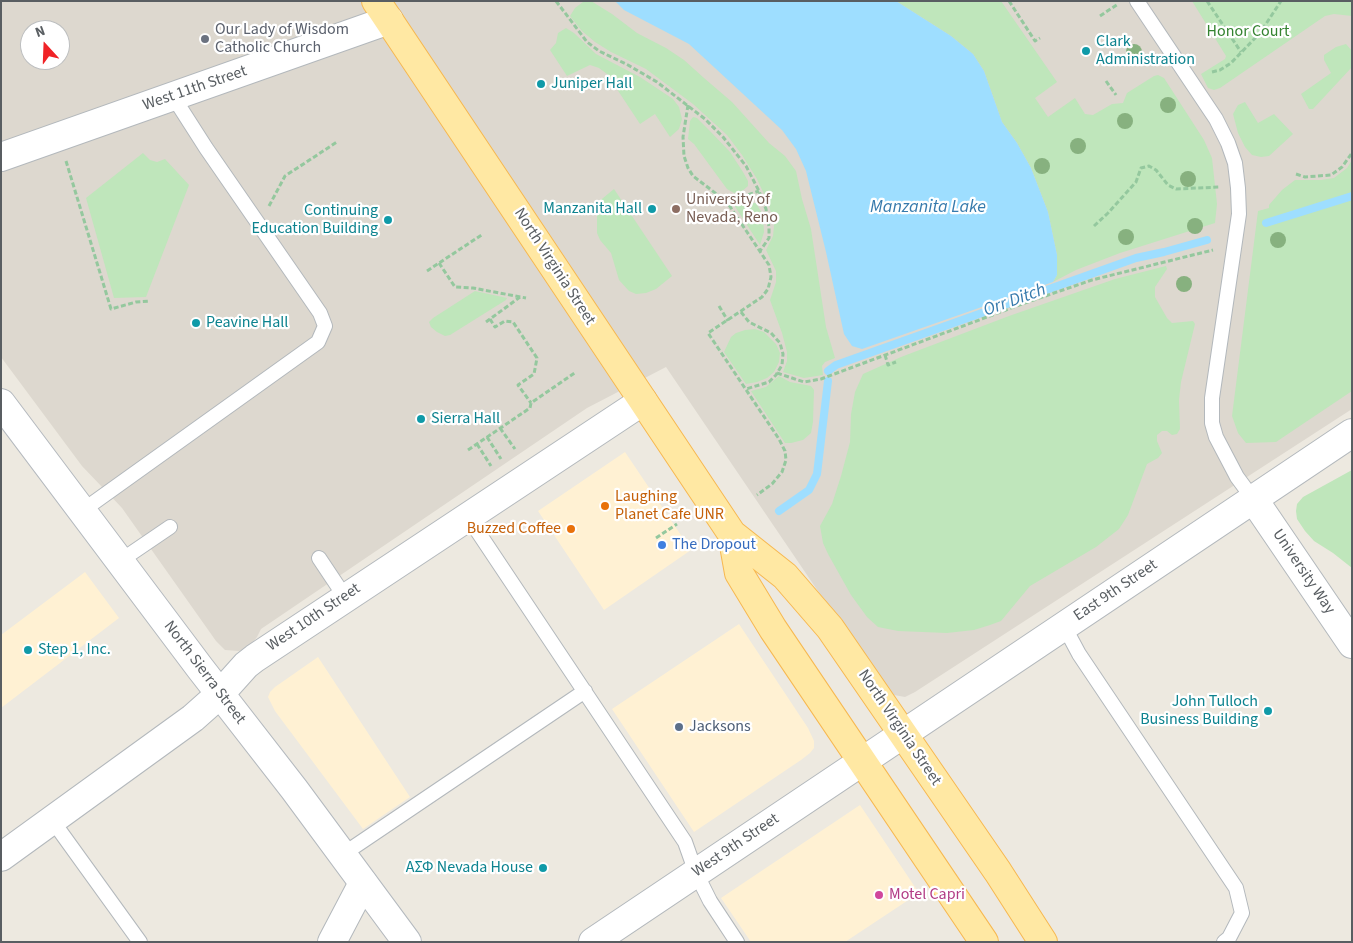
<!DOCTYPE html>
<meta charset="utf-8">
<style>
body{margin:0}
#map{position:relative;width:1353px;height:943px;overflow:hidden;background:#ede9e0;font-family:"Source Sans 3",sans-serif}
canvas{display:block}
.frame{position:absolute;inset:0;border:2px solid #595e62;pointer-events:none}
.north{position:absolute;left:20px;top:20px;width:50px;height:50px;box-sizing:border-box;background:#fff;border:1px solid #bdbfc0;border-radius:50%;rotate:340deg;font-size:14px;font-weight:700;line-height:20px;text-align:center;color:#595e62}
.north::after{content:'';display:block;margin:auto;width:18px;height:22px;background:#f02327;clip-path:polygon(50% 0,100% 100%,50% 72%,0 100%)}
</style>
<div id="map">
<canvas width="1353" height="943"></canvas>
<div class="frame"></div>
<div class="north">N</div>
</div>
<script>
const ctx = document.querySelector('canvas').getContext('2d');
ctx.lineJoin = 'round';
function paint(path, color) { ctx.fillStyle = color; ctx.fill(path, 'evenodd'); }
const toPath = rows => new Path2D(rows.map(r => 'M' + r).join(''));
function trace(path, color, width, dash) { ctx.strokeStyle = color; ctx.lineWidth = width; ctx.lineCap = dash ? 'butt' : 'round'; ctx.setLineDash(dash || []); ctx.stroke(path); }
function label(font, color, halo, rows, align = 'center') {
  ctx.font = font + ' "Source Sans 3",sans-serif'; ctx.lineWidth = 4.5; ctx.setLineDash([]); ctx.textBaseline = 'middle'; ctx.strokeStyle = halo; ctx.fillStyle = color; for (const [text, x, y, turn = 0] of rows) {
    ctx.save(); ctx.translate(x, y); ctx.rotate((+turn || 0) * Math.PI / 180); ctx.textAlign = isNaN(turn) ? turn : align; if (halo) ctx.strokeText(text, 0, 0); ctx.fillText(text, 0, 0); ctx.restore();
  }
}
paint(toPath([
 [625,452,691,550,604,610,538,511],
 [85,572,119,618,1,708,1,635],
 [739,624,808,728,814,741,814,748,810,753,801,760,694,832,612,709],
 [318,657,410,797,363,829,275,711,268,697,270,692,275,687],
 [860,805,919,893,845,942,751,942,721,898]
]), '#fff1d3');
paint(toPath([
 [1,1,1352,1,1352,409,915,692,905,697,894,695,883,687,666,367,587,408,261,629,257,637,249,647,239,651,225,650,216,641,122,508,82,466,1,357],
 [30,30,60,30,60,60,30,60]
]), '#ddd8cf');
paint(toPath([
 [591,1,612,14,637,33,666,48,684,60,704,78,732,102,769,143,785,156,796,171,802,199,811,229,826,327,835,358,825,362,822,366,823,375,804,378,783,372,787,361,787,352,782,333,770,300,776,282,776,271,766,250,773,236,774,226,769,205,757,179,742,155,727,135,693,104,646,69,611,52,595,42,582,31,570,16,575,8,583,2],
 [896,1,1001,1,1057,82,1035,98,1048,117,1075,98,1085,114,1093,115,1112,104,1123,103,1127,93,1154,76,1158,75,1164,78,1204,140,1212,158,1217,204,1215,223,1120,253,1076,270,1053,282,1057,275,1057,255,1048,212,1031,168,1017,143,1002,122,984,71,973,54,951,36],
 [1192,1,1352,1,1352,16,1334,14,1325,16,1220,88,1214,90,1208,88,1201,74,1225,59,1226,56],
 [566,28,574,33,596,54,640,77,673,99,679,107,682,119,679,129,670,137,655,114,640,124,607,74,599,68,590,65,567,76,550,50,556,43,558,33],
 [1346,44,1352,51,1352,67,1313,109,1309,109,1301,94,1331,73,1324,60,1324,55,1336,47],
 [1245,102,1258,123,1274,114,1293,134,1269,156,1261,157,1252,155,1245,147,1238,133,1233,114,1238,105],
 [693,117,697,118,710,131,730,152,743,172,748,181,748,186,741,192,734,193,727,189,694,144,688,139,690,121],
 [143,153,150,160,157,162,165,159,189,185,146,297,114,298,86,198],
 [1352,160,1352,391,1276,442,1246,443,1238,433,1232,416,1258,211,1269,208,1269,205,1282,190,1295,180,1321,180,1334,178,1347,168],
 [614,189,672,276,656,289,646,293,636,294,629,291,619,280,611,253,600,240,597,233,597,203],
 [747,203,756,203,763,215,764,232,760,245,734,205],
 [1166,266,1167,269,1155,287,1155,297,1167,318,1172,323,1193,321,1195,324,1181,382,1179,400,1180,429,1177,434,1172,435,1167,431,1162,431,1157,435,1157,441,1162,453,1158,458,1147,464,1128,515,1119,529,1096,547,1030,586,1001,621,990,625,974,630,947,633,898,631,878,627,867,617,851,595,828,554,823,543,820,526,832,504,841,476,850,442,851,414,855,392,863,374,901,357,1009,316,1115,279],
 [475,291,507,298,506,300,450,335,445,336,437,332,431,327,429,322,433,318],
 [755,329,764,332,776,344,780,353,779,362,774,372,767,378,757,382,746,384,724,352,731,337,736,333,745,330],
 [779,376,790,382,811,386,814,390,813,422,811,433,803,440,791,443,785,443,751,391,766,387],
 [1352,470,1352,568,1333,553,1314,541,1305,531,1297,519,1296,511,1297,504,1303,497]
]), '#bfe6bb');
paint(toPath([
 [615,1,896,1,951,36,973,54,984,71,1002,122,1017,143,1031,168,1048,212,1057,255,1057,275,1053,282,862,349,852,346,844,334,826,252,806,171,796,149,782,130,689,44,624,10]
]), '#9edeff');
trace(toPath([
 [1266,223,1352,196],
 [828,371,836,365,1136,258,1164,252,1207,240],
 [779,511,809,490,817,474,828,381]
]), '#9edeff', 8);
const service = toPath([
 [1137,1,1216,119,1228,143,1235,163,1238,188,1239,214,1212,398,1212,423,1216,437,1237,477,1254,500],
 [82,511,318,342,325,326,320,313,206,148,174,98],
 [468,517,685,842,696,873,710,901,737,942],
 [319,558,345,597],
 [120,561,170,527],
 [1064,626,1079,654,1236,888,1242,913,1229,938,1224,942],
 [52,820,140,942],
 [342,855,585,691]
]);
const minor = toPath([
 [1,157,389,20],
 [1,857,193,718,220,694,246,665,255,658,643,401]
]);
const tertiary = toPath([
 [1254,500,1352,644],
 [332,942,363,883],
 [593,942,1352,433]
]);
const secondary = toPath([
 [1,403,200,668,294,789,407,942]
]);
const primary = toPath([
 [376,1,732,534,785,576,830,628,998,872,1043,942],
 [732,534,739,573,773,629,984,942]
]);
trace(service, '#b3b8bc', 16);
trace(minor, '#b3b8bc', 30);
trace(tertiary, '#b3b8bc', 30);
trace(secondary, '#b4b9be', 30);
trace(primary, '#f7b850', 30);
trace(toPath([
 [556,1,587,42,599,51,628,65,657,82,705,119,723,137,746,166,759,191,766,209,769,227,769,238,760,251],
 [1009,1,1035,41,1040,38],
 [1207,1,1241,52],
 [1100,16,1118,4],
 [1212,72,1220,70,1231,63,1260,33,1281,1],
 [1106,81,1116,95],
 [688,105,683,137,684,156,688,168,693,176,727,202,769,265,771,277,768,289,762,297,708,333,779,439,785,451,786,460,782,472,772,484,757,495],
 [66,161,111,309,136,302,150,301],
 [1296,174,1305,177,1331,175,1342,167,1352,153],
 [727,202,759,191],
 [269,206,285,176,337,142],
 [1094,226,1108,213,1136,182,1141,168,1149,166,1156,170,1168,185,1176,189,1220,187],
 [439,263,455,287,473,288,526,298],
 [427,271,483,234],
 [719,306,728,321],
 [741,312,749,322,771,333,780,343,783,354,782,365,776,375,769,382,746,389],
 [490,319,495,327,505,321,513,322,537,358,534,374,518,385,531,403],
 [486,322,520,297],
 [885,355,888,365,896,362],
 [777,373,804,382,821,379,1022,304,1092,280,1213,250],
 [500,428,515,449],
 [487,437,501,459],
 [477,444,491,466],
 [468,450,530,408,531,403,576,372],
 [656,538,677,524]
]), '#94c89e', 3, [5, 2.5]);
trace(service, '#fff', 14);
trace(minor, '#fff', 28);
trace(tertiary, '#fff', 28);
trace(secondary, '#fff', 28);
trace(primary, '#ffe8a3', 28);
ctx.fillStyle = '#87b17f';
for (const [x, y] of [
 [1134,52],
 [1168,105],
 [1125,121],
 [1078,146],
 [1042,166],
 [1188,179],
 [1195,226],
 [1126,237],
 [1278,240],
 [1184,284]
]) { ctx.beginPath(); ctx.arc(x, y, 8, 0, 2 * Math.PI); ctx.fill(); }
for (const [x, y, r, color] of [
 [205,39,5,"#6b7280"],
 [1086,51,5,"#0f9aa8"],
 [541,84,5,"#0f9aa8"],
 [652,209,5,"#0f9aa8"],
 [676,209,5,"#8d6e63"],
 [388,220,5,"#0f9aa8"],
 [196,323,5,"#0f9aa8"],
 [421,419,5,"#0f9aa8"],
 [605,506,5,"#e8710a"],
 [571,529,5,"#e8710a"],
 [662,545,5,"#3f7fe0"],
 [28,650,5,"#0f9aa8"],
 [1268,711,5,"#0f9aa8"],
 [679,727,5,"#5c6f8a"],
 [543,868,5,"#0f9aa8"],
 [879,895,5,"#d1479c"]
]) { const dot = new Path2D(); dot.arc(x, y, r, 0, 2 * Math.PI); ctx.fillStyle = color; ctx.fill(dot); trace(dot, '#fff', 2); }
label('16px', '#5b616d', '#fff', [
 ["Our Lady of Wisdom",215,30],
 ["Catholic Church",215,48]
], 'left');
label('16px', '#348330', '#fff', [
 ["Honor Court",1248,32]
]);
label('16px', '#0d838f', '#fff', [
 ["Clark",1096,42],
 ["Administration",1096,60],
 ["Juniper Hall",551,84],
 ["Manzanita Hall",642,209,"right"],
 ["Continuing",378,211,"right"],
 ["Education Building",378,229,"right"],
 ["Peavine Hall",206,323],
 ["Sierra Hall",431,419],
 ["Step 1, Inc.",38,650],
 ["John Tulloch",1258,702,"right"],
 ["Business Building",1258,720,"right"],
 ["ΑΣΦ Nevada House",533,868,"right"]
], 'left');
label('16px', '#595e62', '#fff', [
 ["West 11th Street",195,89,-19],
 ["North Virginia Street",554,267,57],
 ["University Way",1303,572,56],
 ["East 9th Street",1116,591,-34],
 ["West 10th Street",314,618,-34],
 ["North Sierra Street",204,673,53],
 ["North Virginia Street",899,728,56],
 ["West 9th Street",736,846,-34]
]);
label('16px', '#785e54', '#fff', [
 ["University of",686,200],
 ["Nevada, Reno",686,218]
], 'left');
label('16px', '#c56008', '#fff', [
 ["Laughing",615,497],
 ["Planet Cafe UNR",615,515],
 ["Buzzed Coffee",561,529,"right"]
], 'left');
label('16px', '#366cbe', '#fff', [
 ["The Dropout",672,545]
], 'left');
label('16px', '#4e5e75', '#fff', [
 ["Jacksons",689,727]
], 'left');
label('16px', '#b23c85', '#fff', [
 ["Motel Capri",889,895]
], 'left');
label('italic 18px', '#367aac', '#fff', [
 ["Manzanita Lake",928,208],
 ["Orr Ditch",1015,301,-20]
]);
</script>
